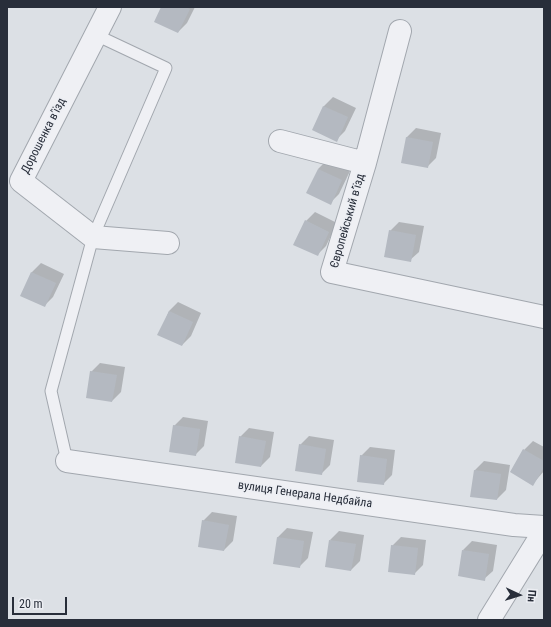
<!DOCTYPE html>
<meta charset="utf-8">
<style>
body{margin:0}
#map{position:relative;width:551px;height:627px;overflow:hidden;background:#dce0e5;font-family:"Roboto Condensed",sans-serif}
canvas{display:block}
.frame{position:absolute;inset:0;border:8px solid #282e3a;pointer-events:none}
.north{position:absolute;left:499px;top:575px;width:40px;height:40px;-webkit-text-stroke:3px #eceef3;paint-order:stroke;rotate:94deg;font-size:11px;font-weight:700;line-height:16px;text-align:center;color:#282e3a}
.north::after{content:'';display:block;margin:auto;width:14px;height:18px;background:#282e3a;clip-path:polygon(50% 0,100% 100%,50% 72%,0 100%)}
.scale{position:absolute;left:12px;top:597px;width:55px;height:18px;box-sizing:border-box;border:2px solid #282e3a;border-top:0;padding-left:5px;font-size:12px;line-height:14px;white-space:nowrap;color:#282e3a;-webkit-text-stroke:3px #eceef3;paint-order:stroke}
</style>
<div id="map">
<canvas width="551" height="627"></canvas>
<div class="frame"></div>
<div class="north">Пн</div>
<div class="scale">20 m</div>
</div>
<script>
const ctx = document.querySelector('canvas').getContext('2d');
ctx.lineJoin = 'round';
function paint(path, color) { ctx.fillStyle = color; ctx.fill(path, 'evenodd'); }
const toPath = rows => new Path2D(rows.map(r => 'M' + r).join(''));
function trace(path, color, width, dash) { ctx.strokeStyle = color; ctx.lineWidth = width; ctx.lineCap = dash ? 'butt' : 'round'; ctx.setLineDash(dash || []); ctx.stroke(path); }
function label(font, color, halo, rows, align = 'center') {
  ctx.font = font + ' "Roboto Condensed",sans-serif'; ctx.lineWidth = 3; ctx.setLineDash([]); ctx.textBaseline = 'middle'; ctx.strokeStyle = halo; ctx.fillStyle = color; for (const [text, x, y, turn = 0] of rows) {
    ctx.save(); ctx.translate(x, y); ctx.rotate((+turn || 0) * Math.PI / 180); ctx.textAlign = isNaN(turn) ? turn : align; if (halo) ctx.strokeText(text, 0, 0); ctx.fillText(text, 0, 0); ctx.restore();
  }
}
paint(toPath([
 [162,7,195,7,187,23,178,32],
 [333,97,356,108,345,131,336,140,314,130,324,106],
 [416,128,441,133,436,158,427,167,403,162,407,137],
 [327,160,350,171,339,194,330,203,318,169],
 [315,212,337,223,326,246,317,255,306,221],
 [399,222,424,226,419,252,410,260,390,231],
 [41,263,64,274,53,297,44,306,22,296,32,272],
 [178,302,201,313,191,336,182,345,159,335,169,311],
 [100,363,125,367,121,392,112,401,91,372],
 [183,417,208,421,204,446,195,455,174,426],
 [249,428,274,432,270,457,261,466,240,437],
 [309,436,334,440,330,465,321,474,300,445],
 [533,441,544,447,544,471,532,485,524,450],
 [370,447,395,450,392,475,383,484,361,456],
 [484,461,510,465,506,490,497,499,472,496,475,470],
 [212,512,237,516,233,541,224,550,203,521],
 [287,528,313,532,308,558,299,567,274,563,278,537],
 [339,531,364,535,360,561,351,570,330,540],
 [401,537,426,540,423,565,414,574,392,546],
 [472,541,497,545,493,571,484,579,463,550]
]), '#0003');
paint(toPath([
 [161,7,186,7,190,9,178,33,154,22],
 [323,106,348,117,337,142,312,130],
 [406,137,433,142,428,168,401,163],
 [318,169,342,180,331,205,306,193],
 [305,220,329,232,318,256,293,245],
 [389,230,416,235,411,262,384,257],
 [31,272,56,283,45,307,20,296],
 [169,311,193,322,182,346,157,335],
 [90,371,117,375,112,402,86,398],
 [173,425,200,429,196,456,169,452],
 [239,436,266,441,261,467,235,463],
 [299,444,326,449,322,475,295,471],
 [523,449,544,461,544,467,533,486,510,472],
 [360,455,387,459,384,485,357,482],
 [474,470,501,474,497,500,470,497],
 [202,520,229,525,224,551,198,547],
 [277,537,304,541,300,568,273,564],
 [329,540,356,544,351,571,325,567],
 [391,545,418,548,415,575,388,572],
 [462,550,489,554,485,581,458,576]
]), '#b4b9c1');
const service = toPath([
 [67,461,51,391,93,237,166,68,96,35]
]);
const minor = toPath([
 [110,7,21,181,93,237,168,243],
 [400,31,365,163,332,272,544,317],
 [280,141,365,163],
 [67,461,514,525,544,527]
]);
const tertiary = toPath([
 [489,620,544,531]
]);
trace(service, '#a2a7ae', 13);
trace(minor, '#a2a7ae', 24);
trace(tertiary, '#a2a7ae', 24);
trace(service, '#eff0f4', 11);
trace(minor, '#eff0f4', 22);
trace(tertiary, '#eff0f4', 22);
label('12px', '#282e3a', '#eceef3', [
 ["Дорошенка в’їзд",44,136,-63],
 ["Європейський в’їзд",348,221,-74],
 ["вулиця Генерала Недбайла",305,495,8]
]);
</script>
